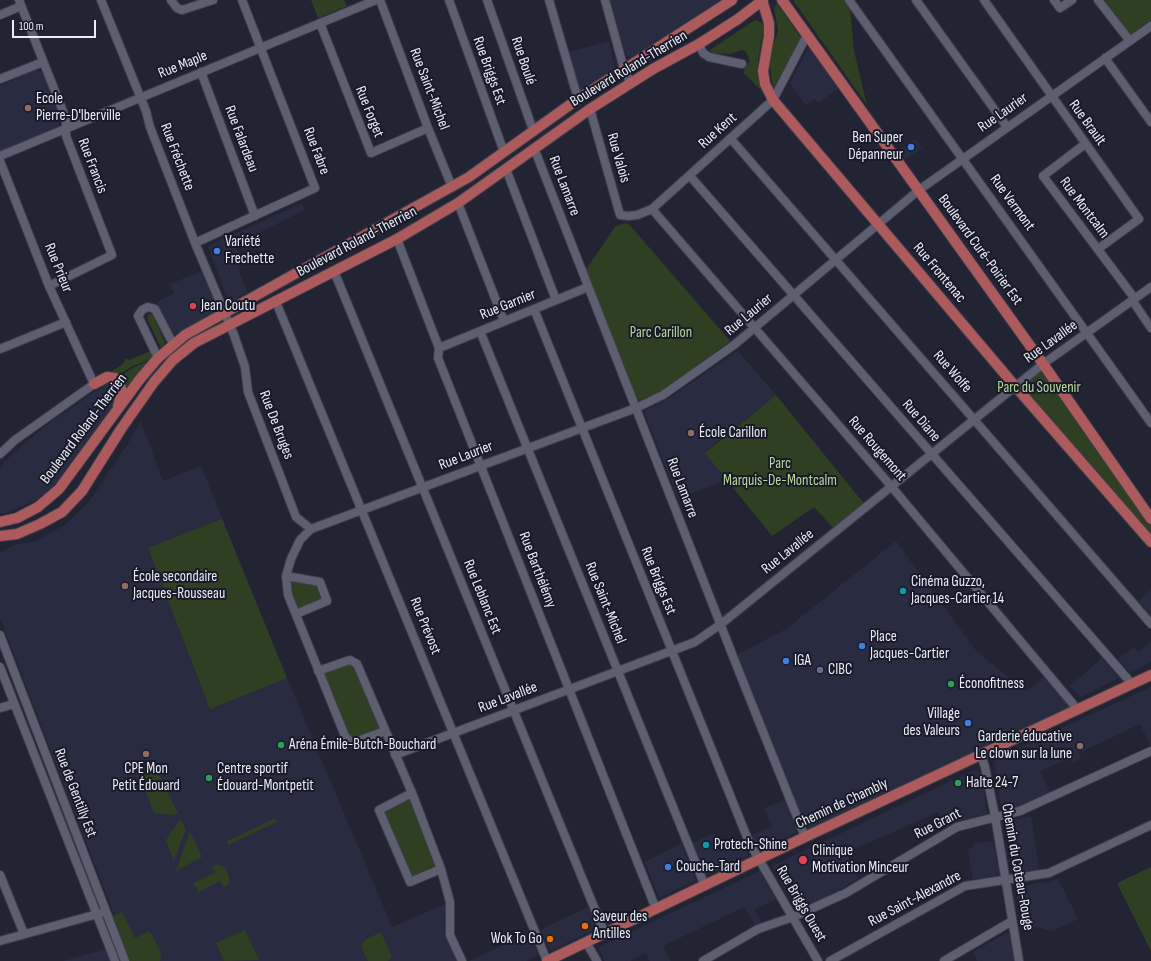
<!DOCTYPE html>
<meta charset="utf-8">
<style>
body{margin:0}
#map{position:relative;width:1151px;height:961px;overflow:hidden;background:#232433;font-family:"Sofia Sans Condensed",sans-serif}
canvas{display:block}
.scale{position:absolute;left:12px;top:20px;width:84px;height:18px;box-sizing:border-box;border:2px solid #eaecf6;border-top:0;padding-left:5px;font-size:12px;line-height:14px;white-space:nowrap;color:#eaecf6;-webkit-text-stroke:3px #191a29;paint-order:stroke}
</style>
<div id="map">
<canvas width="1151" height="961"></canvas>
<div class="scale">100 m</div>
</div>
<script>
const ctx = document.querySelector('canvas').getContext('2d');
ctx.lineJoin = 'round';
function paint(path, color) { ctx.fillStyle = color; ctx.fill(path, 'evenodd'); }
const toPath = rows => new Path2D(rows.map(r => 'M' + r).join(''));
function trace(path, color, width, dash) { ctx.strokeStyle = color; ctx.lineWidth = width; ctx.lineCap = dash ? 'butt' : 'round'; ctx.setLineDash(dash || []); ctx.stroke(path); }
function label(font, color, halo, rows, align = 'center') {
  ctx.font = font + ' "Sofia Sans Condensed",sans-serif'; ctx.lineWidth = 4; ctx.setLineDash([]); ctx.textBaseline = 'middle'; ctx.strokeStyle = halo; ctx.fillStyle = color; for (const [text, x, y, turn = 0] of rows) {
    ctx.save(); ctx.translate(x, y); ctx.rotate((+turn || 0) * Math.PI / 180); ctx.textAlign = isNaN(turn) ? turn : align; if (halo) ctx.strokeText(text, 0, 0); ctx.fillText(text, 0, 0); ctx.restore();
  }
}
paint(toPath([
 [610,0,723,0,689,24,631,58,627,56,621,42],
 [609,41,615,70,583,91,579,90,568,52],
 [809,47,840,87,818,103,815,99,806,105,790,83],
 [36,70,42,72,60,115,59,125,56,128,0,151,0,86],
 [915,139,922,148,905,160,899,150],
 [302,203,305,210,236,244,240,274,248,293,244,293,234,301,232,296,227,298,208,246],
 [202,271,215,303,215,307,213,308,214,312,173,335,171,333,157,304,160,300,174,294,170,284],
 [738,351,776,395,705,452,727,480,678,498,644,411,662,403],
 [112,380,120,394,117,403,63,477,36,500,7,513,0,513,0,467,7,459,48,424],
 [141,421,163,481,201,466,287,678,392,927,446,904,444,922,457,961,132,961,0,618,0,553,14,545,37,541,66,524,88,503,127,445],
 [896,541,977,652,1026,691,1048,674,1078,710,805,837,733,657,786,629],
 [1151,590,1151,616,1138,601],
 [1151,641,1151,662,1130,673,1118,659,1134,647,1138,652],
 [1102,658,1119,678,1080,697,1070,686],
 [1151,687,1151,747,1140,724,1079,753,1081,759,1072,763,1069,758,1040,771,1052,796,1037,803,1004,811,1001,808,994,759],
 [974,770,981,772,987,811,986,815,960,821,947,828,938,812,846,853,858,879,825,899,796,910,772,866],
 [785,800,797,832,758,850,751,835,772,827,764,808],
 [1031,816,1040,873,1017,875,1014,874,1006,825,1008,821],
 [714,833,721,849,741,839,748,856,706,876,692,843],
 [993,841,999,872,995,876,973,879,968,849,973,848,973,844],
 [681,844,696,880,659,898,645,862],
 [760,871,776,899,754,909,762,924,756,927,744,907,663,946,671,961,650,961,645,953,630,961,605,961,599,949,601,946],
 [1058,879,1078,919,1051,931,1038,927,1022,930,1016,888,1018,886,1047,882],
 [588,907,596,929,550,951,540,930],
 [530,932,538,955,526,961,469,961],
 [1006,933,1009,934,1014,961,977,961,973,952],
 [105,949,110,961,63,961]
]), '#292b40');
paint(toPath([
 [311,0,344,0,347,6,318,18],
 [793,0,845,0,850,8,854,51,867,105],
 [1105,0,1151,0,1151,20,1129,36],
 [777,4,802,39,773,88,770,65,771,53,778,31,774,7],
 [755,20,762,23,764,27,758,60,761,90,743,72,750,60,745,51,741,50,731,54,712,53,710,50],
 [628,223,730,341,662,391,640,400,637,399,585,271,615,227,619,225],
 [149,314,153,315,165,343,161,348,147,318],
 [151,351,152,356,150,359,131,367,117,376,103,377,123,364,126,358,129,360],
 [148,361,127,390,126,391,118,377,133,368],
 [1043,364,1151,519,1151,542,1015,386],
 [776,395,866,506,836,531,814,507,772,536,705,453],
 [222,519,287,678,210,709,148,548],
 [286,576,320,582,327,601,296,614],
 [354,661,385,731,352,743,318,671],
 [154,765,178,813,173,815,154,813,138,771],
 [412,793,441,869,410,882,379,810],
 [275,818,277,822,228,845,227,841],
 [180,819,186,829,174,861,166,840],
 [190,832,202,857,176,871],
 [218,864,225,867,229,877,229,884,224,888,220,881,197,893,198,889,192,884,216,872,211,867],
 [1151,867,1151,951,1117,883],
 [122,912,135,938,150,931,161,953,160,961,130,961,113,916],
 [245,930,259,960,224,961,216,943],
 [381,932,392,958,387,961,368,961,362,948,362,944,365,940]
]), '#2f3f22');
const minor = toPath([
 [19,0,66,119,66,136,112,255,49,286],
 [101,0,146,111,150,127,195,243,234,335,245,367,248,392,296,517,311,529],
 [171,0,177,8,182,10,213,0],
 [380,0,428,128,452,187],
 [449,0,504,152],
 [487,0,533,130],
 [549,0,578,99],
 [605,0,624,69,631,84],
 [849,0,1151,423],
 [916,0,1007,127],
 [984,0,1139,219,1098,249],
 [1054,0,1060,8,1072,0],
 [1098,0,1130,41],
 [0,15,21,6],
 [320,23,371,153,428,128],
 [699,44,703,53,709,57,742,64],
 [1105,58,1151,122],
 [201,72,255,216],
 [0,79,43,62],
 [590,109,620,215,628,216,637,215,652,209,773,100,807,35],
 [731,139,1151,624],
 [1085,144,1043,176,1135,299],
 [534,148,734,659,805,837],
 [0,156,376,0],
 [0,161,49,286,94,384,15,440,0,454],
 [506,169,556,300],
 [690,176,1132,684],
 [458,203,504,321],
 [652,209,891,486,1078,710],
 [397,239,439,348,438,358,656,909],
 [195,243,315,188,242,0],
 [334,271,605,934],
 [1132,300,1151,328],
 [276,302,547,961],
 [534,309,749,842,818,961],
 [480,331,705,886],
 [439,348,588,287],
 [0,349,66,322],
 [158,358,138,316,142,310,148,307,155,309,173,344],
 [286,576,320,582,327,601,296,614],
 [0,635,125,961],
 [0,667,115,961],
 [318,671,350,660,357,664,412,793,441,869,450,902,450,935,462,961],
 [0,708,14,704],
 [385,731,352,743,345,736,288,595,286,576,291,559,300,540,311,529,636,408,663,395,734,345,919,190,1151,26],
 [395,755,695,642,721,624,1043,364,1151,287],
 [981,755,985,767,995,816,1019,961],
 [412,793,379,810,410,882,441,869],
 [0,875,24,934],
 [0,941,101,913],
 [586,942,597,961],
 [703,961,758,929,793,917,846,893,957,827,1020,811,1151,751],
 [830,961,965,886,1049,873,1151,825],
 [944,961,1012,921]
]);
const major = toPath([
 [762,0,769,23,769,36,763,71,765,84,773,100,1015,386,1151,542],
 [782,0,1041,361,1151,519],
 [94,384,107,377,115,378,119,381,122,392,118,406],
 [0,522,17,518,38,507,59,489,140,379,158,358,185,335,469,177,578,99,732,0],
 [0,536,17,534,40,524,62,512,82,491,121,429,154,382,173,360,194,343,397,239,458,203,590,109,653,69,699,44,738,19,763,0],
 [547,961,805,837,1151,675]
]);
trace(minor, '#3d3e4a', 10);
trace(major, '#3d3e4a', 12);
trace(minor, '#5d5f70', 8);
trace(major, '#ac5a5c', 10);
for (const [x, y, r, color] of [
 [28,108,4,"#8d6e63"],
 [911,147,4,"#3f7fe0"],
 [217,251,4,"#3f7fe0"],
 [193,306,4,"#e0444e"],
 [691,433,4,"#8d6e63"],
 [125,586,4,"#8d6e63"],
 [903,591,4,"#0f9aa8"],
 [862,646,4,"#3f7fe0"],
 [786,661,4,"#3f7fe0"],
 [820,670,4,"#5c6f8a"],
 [951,684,4,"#2e9e5b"],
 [968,723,4,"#3f7fe0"],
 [281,745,4,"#2e9e5b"],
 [1080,746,4,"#8d6e63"],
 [146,754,4,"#8d6e63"],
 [209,778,4,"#2e9e5b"],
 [958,783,4,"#2e9e5b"],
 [706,845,4,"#0f9aa8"],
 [803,860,5,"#e0444e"],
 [668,867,4,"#3f7fe0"],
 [585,926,4,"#e8710a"],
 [550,939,4,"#e8710a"]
]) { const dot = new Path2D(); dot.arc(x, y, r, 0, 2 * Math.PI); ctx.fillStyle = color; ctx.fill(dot); trace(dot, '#191a29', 1.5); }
label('15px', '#eaecf6', '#191a29', [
 ["Rue Boulé",523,61,71],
 ["Rue Maple",183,65,-22],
 ["Boulevard Roland-Therrien",629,69,-31],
 ["Rue Briggs Est",489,71,70],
 ["Rue Saint-Michel",429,89,69],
 ["Rue Forget",369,112,68],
 ["Rue Laurier",1003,113,-35],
 ["Rue Brault",1087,123,54],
 ["Rue Kent",718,131,-42],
 ["Rue Falardeau",241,139,69],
 ["Rue Fabre",316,151,69],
 ["Rue Fréchette",177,157,69],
 ["Rue Valois",618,158,74],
 ["Rue Francis",92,166,69],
 ["Rue Lamarre",564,186,69],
 ["Rue Vermont",1012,203,54],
 ["Rue Montcalm",1084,208,53],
 ["Boulevard Roland-Therrien",357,242,-28],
 ["Boulevard Curé-Poirier Est",980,250,54],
 ["Rue Prieur",58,268,68],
 ["Rue Frontenac",939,273,50],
 ["Rue Garnier",508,305,-22],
 ["Rue Laurier",749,315,-40],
 ["Rue Lavallée",1051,342,-36],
 ["Rue Wolfe",952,372,49],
 ["Rue Diane",921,421,49],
 ["Rue De Bruges",276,425,69],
 ["Boulevard Roland-Therrien",84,429,-53],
 ["Rue Rougemont",877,449,49],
 ["Rue Laurier",466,456,-21],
 ["Rue Lamarre",682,488,69],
 ["Rue Lavallée",788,552,-39],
 ["Rue Barthélémy",537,570,69],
 ["Rue Briggs Est",658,581,68],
 ["Rue Leblanc Est",482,597,68],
 ["Rue Saint-Michel",605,603,68],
 ["Rue Prévost",425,626,68],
 ["Rue Lavallée",508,698,-21],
 ["Rue de Gentilly Est",75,793,69],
 ["Chemin de Chambly",842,804,-25],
 ["Rue Grant",938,824,-27],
 ["Chemin du Coteau-Rouge",1017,867,80],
 ["Rue Saint-Alexandre",915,899,-28],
 ["Rue Briggs Ouest",801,904,60]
]);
label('15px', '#eaecf6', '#191a29', [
 ["Ecole",36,99],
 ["Pierre-D'Iberville",36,116],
 ["Ben Super",903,138,"right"],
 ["Dépanneur",903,155,"right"],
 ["Variété",225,242],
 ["Frechette",225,259],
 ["Jean Coutu",201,306],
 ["École Carillon",699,433],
 ["École secondaire",133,577],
 ["Jacques-Rousseau",133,594],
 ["Cinéma Guzzo,",911,582],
 ["Jacques-Cartier 14",911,599],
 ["Place",870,637],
 ["Jacques-Cartier",870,654],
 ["IGA",794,661],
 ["CIBC",828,670],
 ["Éconofitness",959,684],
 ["Village",960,714,"right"],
 ["des Valeurs",960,731,"right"],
 ["Garderie éducative",1072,737,"right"],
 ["Le clown sur la lune",1072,754,"right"],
 ["Aréna Émile-Butch-Bouchard",289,745],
 ["CPE Mon",146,769,"center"],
 ["Petit Édouard",146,786,"center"],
 ["Centre sportif",217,769],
 ["Édouard-Montpetit",217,786],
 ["Halte 24-7",966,783],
 ["Protech-Shine",714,845],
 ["Clinique",812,851],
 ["Motivation Minceur",812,868],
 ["Couche-Tard",676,867],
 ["Saveur des",593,917],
 ["Antilles",593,934],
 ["Wok To Go",542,939,"right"]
], 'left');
label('15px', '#b7db9b', '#191a29', [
 ["Parc Carillon",661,333],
 ["Parc du Souvenir",1039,388],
 ["Parc",780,464],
 ["Marquis-De-Montcalm",780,481]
]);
</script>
